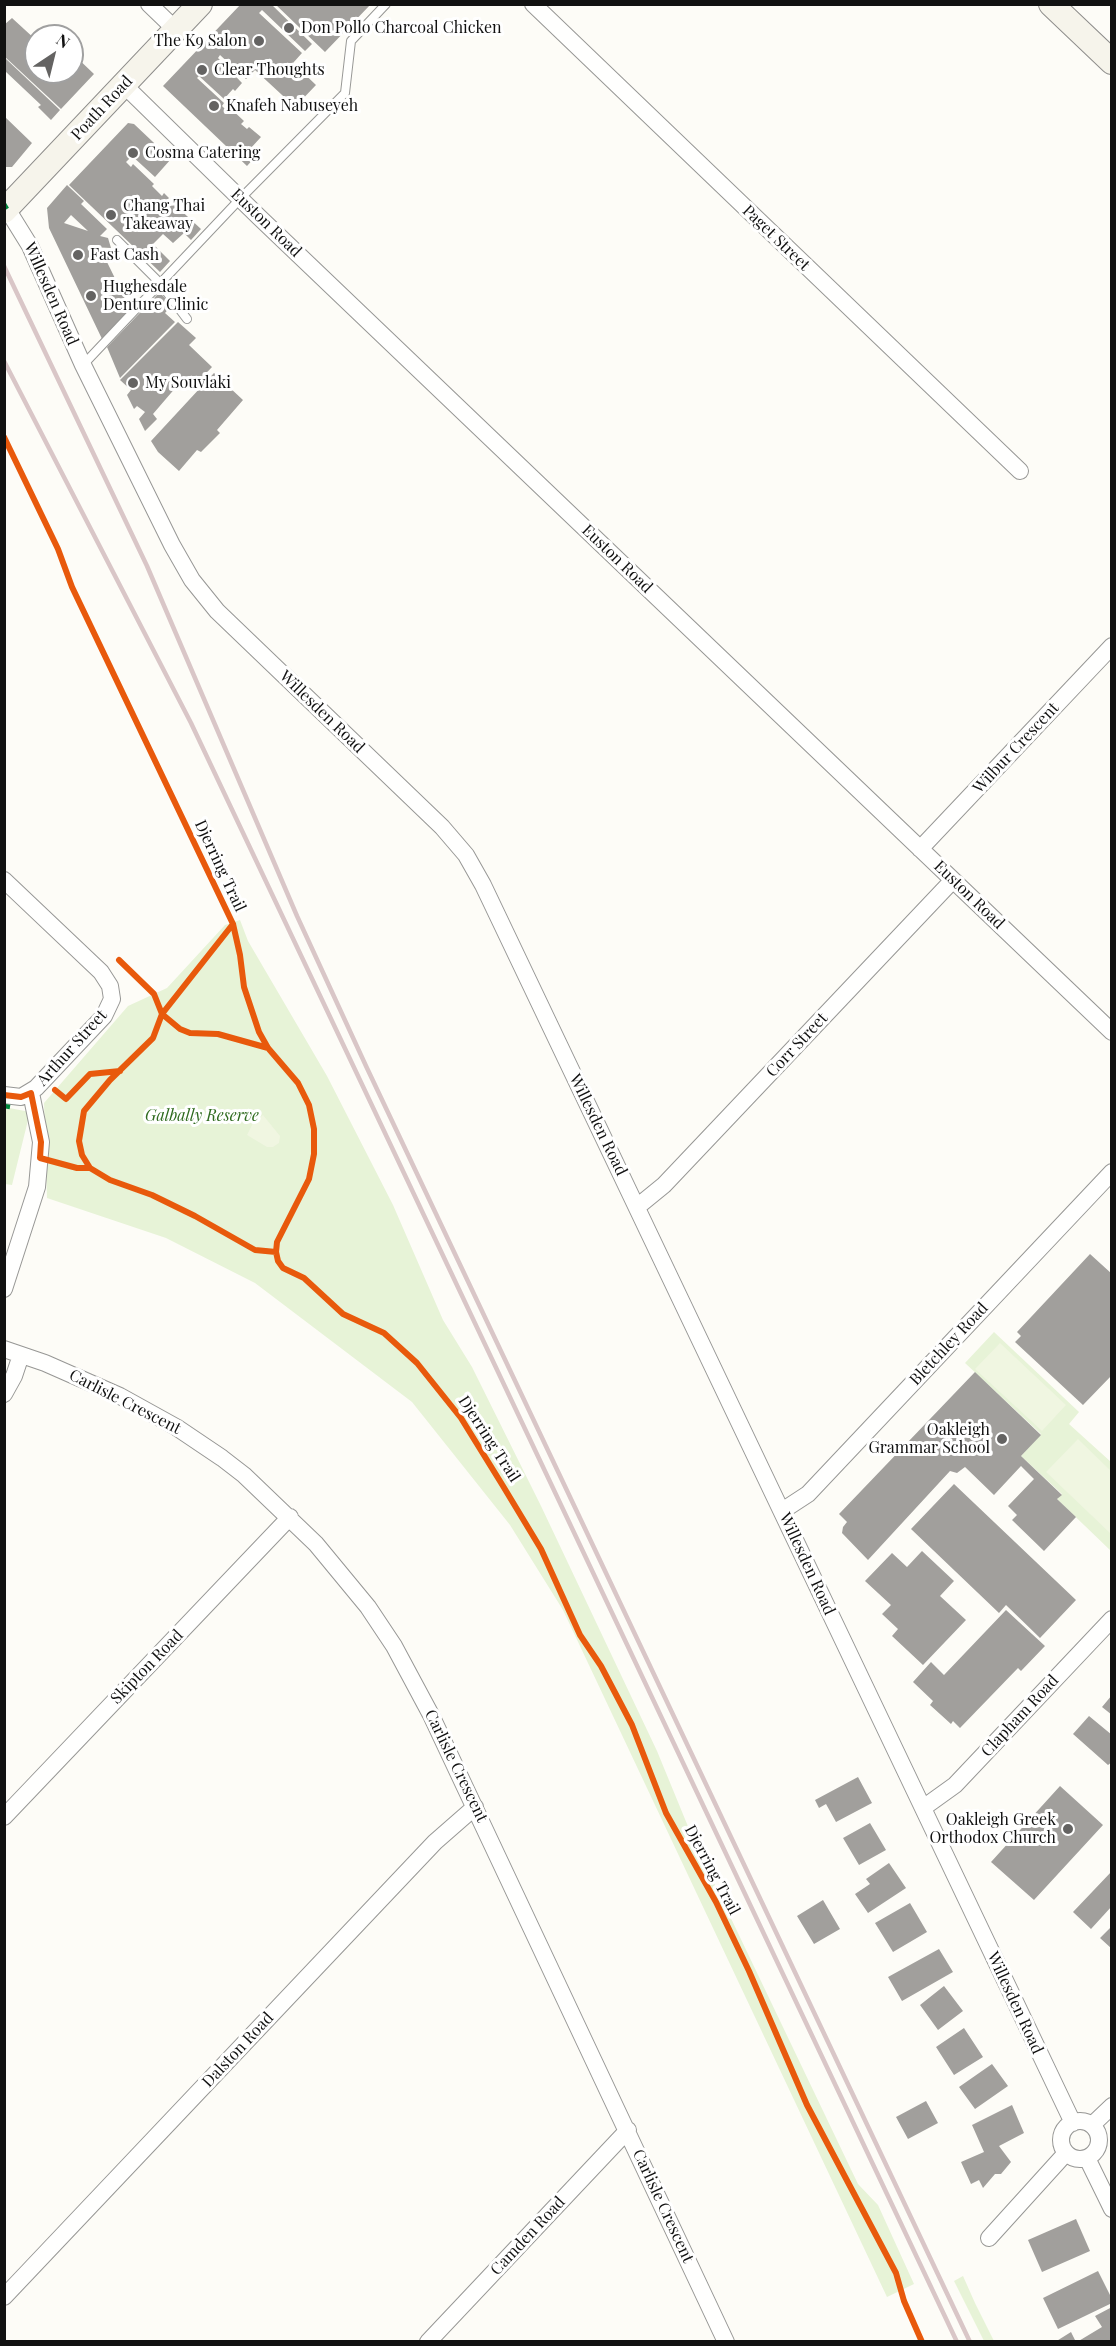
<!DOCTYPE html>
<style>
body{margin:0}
#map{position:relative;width:1116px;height:2346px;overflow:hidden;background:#fdfcf7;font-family:"Playfair Display",serif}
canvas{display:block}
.frame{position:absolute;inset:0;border:6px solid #111;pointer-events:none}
.north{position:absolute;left:24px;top:24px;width:60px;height:60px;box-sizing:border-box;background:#fff;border:2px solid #a0a0a0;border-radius:50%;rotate:35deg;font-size:16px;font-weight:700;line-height:24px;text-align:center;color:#111}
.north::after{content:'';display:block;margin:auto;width:21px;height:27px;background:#646362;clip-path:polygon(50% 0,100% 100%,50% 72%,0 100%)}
</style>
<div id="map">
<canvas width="1116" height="2346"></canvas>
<div class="frame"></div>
<div class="north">N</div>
</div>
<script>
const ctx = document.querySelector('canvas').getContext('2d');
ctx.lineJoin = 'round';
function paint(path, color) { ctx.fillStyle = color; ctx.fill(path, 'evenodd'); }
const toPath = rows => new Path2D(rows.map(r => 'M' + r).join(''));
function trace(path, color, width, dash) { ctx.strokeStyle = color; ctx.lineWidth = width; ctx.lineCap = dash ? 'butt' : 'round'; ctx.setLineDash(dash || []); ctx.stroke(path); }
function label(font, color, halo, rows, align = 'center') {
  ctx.font = font + ' "Playfair Display",serif'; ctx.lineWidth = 6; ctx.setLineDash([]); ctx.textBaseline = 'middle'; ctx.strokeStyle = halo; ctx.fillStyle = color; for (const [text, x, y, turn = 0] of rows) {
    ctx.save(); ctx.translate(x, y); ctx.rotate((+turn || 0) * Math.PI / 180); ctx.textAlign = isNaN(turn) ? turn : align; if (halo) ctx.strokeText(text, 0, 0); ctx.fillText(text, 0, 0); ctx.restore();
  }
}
paint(toPath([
 [240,920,248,941,327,1076,393,1205,443,1320,472,1367,541,1506,657,1751,694,1841,858,2184,878,2205,914,2284,887,2297,563,1610,510,1525,412,1402,255,1283,166,1238,47,1198,44,1103,128,1006,167,988,225,925],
 [4,1107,30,1112,12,1185,5,1184],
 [994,1332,1079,1412,1069,1424,1111,1462,1111,1551,1057,1499,1062,1494,1021,1456,1041,1434,965,1363],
 [963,2276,975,2303,994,2341,984,2341,954,2281]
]), '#e7f3d7');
paint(toPath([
 [263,1115,280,1136,279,1143,273,1147,267,1147,247,1135,253,1123],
 [1000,1343,1066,1405,1042,1431,975,1369],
 [1078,1439,1111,1471,1111,1534,1046,1472]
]), '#f0f6e1');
paint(toPath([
 [241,4,271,4,312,44,305,51,262,10,259,13,302,53,293,63,316,85,295,107,255,70,246,79,220,55,218,58,242,83,235,91,233,89,224,99,199,76,197,78,224,103,222,106,226,110,229,107,244,121,241,124,247,129,249,127,261,137,250,149,257,155,247,166,163,86],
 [275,4,371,4,325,52],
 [12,18,36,40,36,72,72,72,72,53,94,74,61,109,4,56,4,25],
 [5,58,60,110,51,120,38,107,41,105,5,71],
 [4,116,32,143,12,167,4,167],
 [128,123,134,124,171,159,155,177,132,156,126,162,131,167,133,164,154,184,152,186,162,196,164,193,169,198,166,201,172,206,174,204,201,229,191,240,184,233,173,243,163,234,153,244,170,261,160,272,69,185],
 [67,185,84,201,81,204,107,229,100,236,108,238,111,248,91,247,96,262,106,260,131,311,103,341,49,228,47,208],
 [71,215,88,231,64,223],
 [157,295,162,295,172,305,165,313,175,322,120,378,107,347],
 [178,322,196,338,189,345,212,367,195,385,189,380,181,389,177,386,153,414,157,419,145,431,139,419,145,412,137,406,134,409,127,395,131,390,120,380],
 [214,373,243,400,217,430,220,433,201,452,197,450,179,471,158,452,151,441],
 [1090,1254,1112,1274,1112,1375,1083,1405,1015,1342,1021,1336,1017,1332],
 [975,1372,1041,1435,1021,1456,1062,1495,1057,1499,1076,1517,1044,1551,1012,1520,1017,1515,1008,1506,1034,1479,1021,1466,994,1495,965,1467,957,1473,950,1471,868,1560,842,1533,843,1527,847,1522,839,1514],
 [954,1484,1076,1600,1040,1638,1006,1605,999,1613,911,1529],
 [922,1551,954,1581,940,1596,966,1620,923,1665,892,1636,898,1629,882,1614,891,1605,865,1581,892,1553,907,1567],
 [1006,1610,1045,1646,1021,1671,1018,1668,960,1728,953,1721,951,1724,930,1705,933,1701,913,1682,931,1662,944,1675],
 [1112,1695,1112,1715,1102,1707],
 [1089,1716,1112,1735,1112,1762,1108,1765,1073,1734],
 [858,1777,872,1803,836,1822,826,1804,819,1808,815,1800],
 [1060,1786,1103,1825,1034,1900,991,1862],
 [870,1823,886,1850,859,1865,843,1838],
 [889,1863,906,1888,868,1913,855,1894,870,1884,866,1879],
 [1112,1871,1112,1906,1091,1929,1073,1912],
 [823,1900,840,1929,814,1944,797,1916],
 [910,1903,927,1932,893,1952,875,1923],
 [1112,1926,1112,1949,1100,1938],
 [939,1949,953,1972,902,2001,888,1977],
 [944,1986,963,2011,938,2030,920,2005],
 [964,2028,983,2057,954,2075,936,2047],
 [992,2064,1008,2086,975,2109,959,2087],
 [926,2101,938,2123,908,2139,896,2117],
 [1012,2105,1024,2133,999,2146,1011,2162,1001,2174,995,2174,983,2188,979,2180,971,2184,961,2162,984,2152,972,2125],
 [1076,2219,1090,2251,1042,2272,1028,2240],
 [1098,2271,1112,2299,1112,2303,1058,2329,1043,2298],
 [1112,2307,1112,2342,1077,2342,1102,2327,1095,2316],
 [1071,2332,1076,2342,1055,2342]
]), '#a19f9c');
const lane = toPath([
 [117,240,160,283,187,319],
 [83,365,240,199,345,93,351,41,386,4]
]);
const street = toPath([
 [149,4,176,30],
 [533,4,1020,471],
 [124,85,259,217,1112,1032],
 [4,204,30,246,83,365,172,545,192,580,217,611,442,827,466,855,483,885,1073,2123],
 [920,849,1112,646],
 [4,880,101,972,110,986,112,999,104,1016,36,1088,21,1097,4,1095],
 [637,1207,664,1185,953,880],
 [4,1289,37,1187,41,1142,31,1093],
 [4,1349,45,1363,120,1396,176,1427,222,1458,244,1475,316,1544,368,1607,394,1646,431,1715,726,2342],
 [4,1394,14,1376,21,1355],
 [782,1511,808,1494,1112,1172],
 [923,1808,955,1785,1112,1619],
 [4,1817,290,1517],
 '1061 2140a19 19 0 1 1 38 0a19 19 0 1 1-38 0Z',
 [1092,2125,1112,2106],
 [1087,2158,1112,2209],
 [989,2238,1066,2153],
 [4,2297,435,1842,475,1807],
 [428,2342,628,2130]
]);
const secondary = toPath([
 [1051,4,1112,62],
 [4,211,200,4]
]);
trace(lane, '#979795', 10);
trace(street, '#979795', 18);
trace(secondary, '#8e8d8b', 26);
trace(lane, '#fffffe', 8);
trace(street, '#fffffe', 16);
trace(secondary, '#f6f4eb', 24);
trace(toPath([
 [4,266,147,566,297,916,366,1066,970,2342],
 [4,361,191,723,957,2342]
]), '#d9c6c7', 4.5);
trace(toPath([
 [4,204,7,209],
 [4,1106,10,1107]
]), '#00873e', 4.5, [9, 4.5]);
trace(toPath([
 [4,437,58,549,72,587,233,924,240,955,244,987,259,1032,268,1048,298,1083,309,1105,314,1129,314,1154,309,1179,277,1242,276,1252,278,1261,283,1268,304,1278,343,1314,384,1333,417,1363,461,1418,503,1486,541,1549,580,1635,601,1666,632,1725,666,1813,716,1902,749,1971,807,2105,896,2273,904,2301,922,2342],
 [119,960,154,994,162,1014,180,1029,190,1033,218,1034,268,1048],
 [55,1090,66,1099,90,1074,120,1071],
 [4,1095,21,1097,31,1093,41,1142,40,1158,77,1168,90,1168,110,1180,152,1195,195,1216,255,1250,276,1252],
 [90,1168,82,1155,79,1141,84,1111,110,1080,153,1038,162,1014,233,924]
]), '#e8590c', 6);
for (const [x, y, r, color] of [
 [289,28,6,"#646362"],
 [259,41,6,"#646362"],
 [202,70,6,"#646362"],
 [214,106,6,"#646362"],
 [133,153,6,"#646362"],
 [111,215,6,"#646362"],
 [78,255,6,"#646362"],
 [91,296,6,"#646362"],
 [133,383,6,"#646362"],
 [1002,1439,6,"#646362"],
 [1068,1829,6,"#646362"]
]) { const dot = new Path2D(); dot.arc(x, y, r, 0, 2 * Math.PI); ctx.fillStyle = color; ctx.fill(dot); trace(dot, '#fff', 2); }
label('16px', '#111', '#fff', [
 ["Don Pollo Charcoal Chicken",301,28],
 ["The K9 Salon",247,41,"right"],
 ["Clear Thoughts",214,70],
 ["Knafeh Nabuseyeh",226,106],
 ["Cosma Catering",145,153],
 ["Chang Thai",123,206],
 ["Takeaway",123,224],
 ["Fast Cash",90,255],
 ["Hughesdale",103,287],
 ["Denture Clinic",103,305],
 ["My Souvlaki",145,383],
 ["Oakleigh",990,1430,"right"],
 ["Grammar School",990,1448,"right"],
 ["Oakleigh Greek",1056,1820,"right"],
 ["Orthodox Church",1056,1838,"right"]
], 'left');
label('16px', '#111', '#fff', [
 ["Poath Road",102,108,-47],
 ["Euston Road",266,223,44],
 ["Paget Street",776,238,44],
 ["Willesden Road",51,294,66],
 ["Euston Road",617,559,44],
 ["Willesden Road",322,712,44],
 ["Wilbur Crescent",1016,748,-47],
 ["Djerring Trail",220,866,65],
 ["Euston Road",969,895,44],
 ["Corr Street",797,1045,-47],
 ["Arthur Street",72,1048,-48],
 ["Willesden Road",598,1125,64],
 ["Bletchley Road",949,1344,-47],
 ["Carlisle Crescent",125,1402,27],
 ["Djerring Trail",489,1439,57],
 ["Willesden Road",807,1564,65],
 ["Skipton Road",147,1667,-46],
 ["Clapham Road",1020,1716,-47],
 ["Carlisle Crescent",456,1766,64],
 ["Djerring Trail",712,1870,62],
 ["Willesden Road",1015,2003,65],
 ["Dalston Road",238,2050,-47],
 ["Carlisle Crescent",663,2206,65],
 ["Camden Road",528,2236,-47]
]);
label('italic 16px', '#2f6b1f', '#fff', [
 ["Galbally Reserve",202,1116]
]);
</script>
